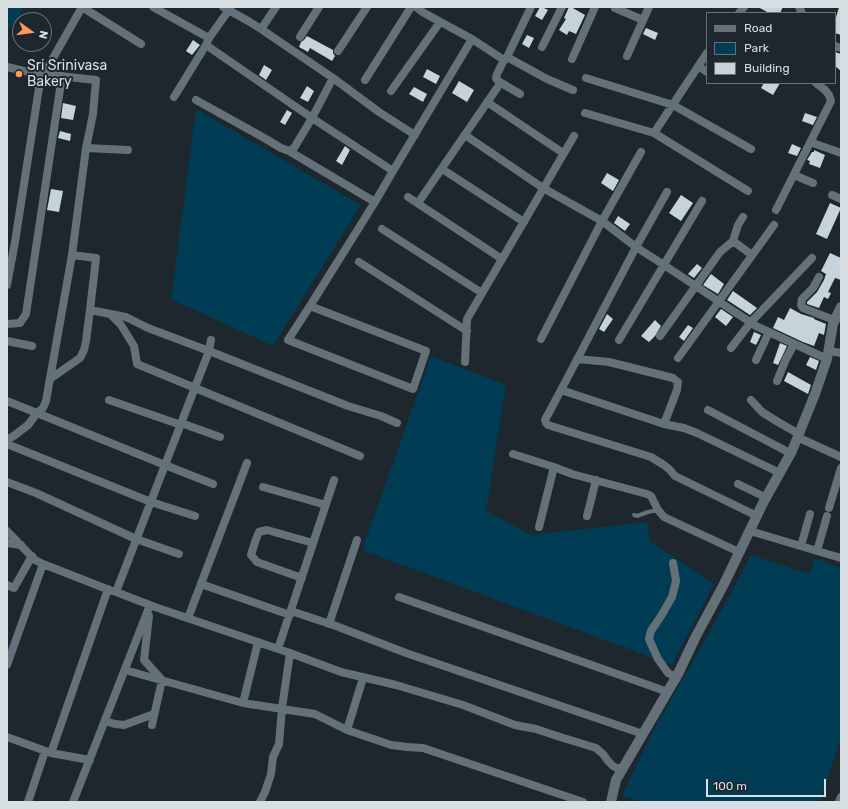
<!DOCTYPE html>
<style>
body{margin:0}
#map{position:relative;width:848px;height:809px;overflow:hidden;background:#1d272d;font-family:Rubik,sans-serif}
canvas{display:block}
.frame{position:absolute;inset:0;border:8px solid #d8dfe3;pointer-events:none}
.legend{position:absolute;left:706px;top:12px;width:130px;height:72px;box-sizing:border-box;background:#1d272d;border:1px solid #687176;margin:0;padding:5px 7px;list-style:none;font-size:12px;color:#d8dfe3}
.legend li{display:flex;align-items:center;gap:8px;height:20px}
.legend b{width:20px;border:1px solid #687176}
.north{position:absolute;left:12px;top:12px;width:40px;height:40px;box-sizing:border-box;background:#1d272d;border:1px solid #687176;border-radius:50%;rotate:104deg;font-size:11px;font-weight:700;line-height:16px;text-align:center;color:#d8dfe3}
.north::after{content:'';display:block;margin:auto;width:14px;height:18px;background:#ff9a5b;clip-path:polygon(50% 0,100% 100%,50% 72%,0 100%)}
.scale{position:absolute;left:706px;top:779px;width:120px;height:18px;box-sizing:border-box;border:2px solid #d8dfe3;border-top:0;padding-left:5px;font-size:12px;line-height:14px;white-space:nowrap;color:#d8dfe3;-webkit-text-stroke:3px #1d272d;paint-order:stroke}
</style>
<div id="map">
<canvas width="848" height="809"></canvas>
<div class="frame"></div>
<ul class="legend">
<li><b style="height:5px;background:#657178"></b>Road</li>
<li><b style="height:11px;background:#003c53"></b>Park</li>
<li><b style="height:11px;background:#c6d3db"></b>Building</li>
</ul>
<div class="north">N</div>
<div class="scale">100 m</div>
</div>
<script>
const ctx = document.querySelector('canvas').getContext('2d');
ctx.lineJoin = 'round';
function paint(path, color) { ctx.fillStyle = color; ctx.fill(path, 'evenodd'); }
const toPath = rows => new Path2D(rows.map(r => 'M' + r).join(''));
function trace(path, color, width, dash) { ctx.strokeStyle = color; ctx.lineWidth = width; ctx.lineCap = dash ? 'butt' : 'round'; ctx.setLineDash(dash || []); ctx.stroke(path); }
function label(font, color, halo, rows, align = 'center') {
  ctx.font = font + ' Rubik,sans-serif'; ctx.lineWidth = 4; ctx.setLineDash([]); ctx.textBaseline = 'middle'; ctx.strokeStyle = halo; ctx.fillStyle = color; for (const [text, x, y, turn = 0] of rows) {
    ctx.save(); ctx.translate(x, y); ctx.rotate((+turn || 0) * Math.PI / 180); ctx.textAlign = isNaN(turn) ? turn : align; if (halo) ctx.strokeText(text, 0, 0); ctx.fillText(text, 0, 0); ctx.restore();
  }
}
paint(toPath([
 [7,7,25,7,12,26,7,28],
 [196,109,361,205,273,346,171,299],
 [431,356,506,385,486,511,531,535,647,522,650,541,714,584,672,665,362,550],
 [751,555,810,574,814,558,841,568,841,738,820,802,641,802,622,796,651,735,718,617]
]), '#003c53');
paint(toPath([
 [540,7,542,7,548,10,542,20,535,16],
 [569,7,571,7,585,15,576,34,569,31,567,35,559,30,566,19,564,18],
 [758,7,783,7,780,13,769,13],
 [839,7,841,7,841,35,835,33,835,21],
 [646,28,658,33,655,40,643,34],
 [527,35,534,38,529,48,522,44],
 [307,36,333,50,333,53,335,56,332,61,310,48,308,52,299,47,301,42,304,40],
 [193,40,200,45,192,55,186,51],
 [835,52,841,54,841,71,835,66],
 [264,65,272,70,266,80,259,75],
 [427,69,440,76,436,84,423,77],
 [459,81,474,90,467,102,452,93],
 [764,83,780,83,773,95,761,88],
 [307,86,314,91,308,102,300,98],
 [414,87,427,94,423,102,409,94],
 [63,103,76,106,73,120,61,118],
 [287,110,292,113,285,125,280,122],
 [805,113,817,117,813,125,802,121],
 [60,131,71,134,70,141,58,138],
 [792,144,801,148,797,156,788,153],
 [345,146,350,150,342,165,336,161],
 [814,150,825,155,820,168,809,164,810,161,807,160,812,152,814,152],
 [607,173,619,180,613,191,601,183],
 [51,189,63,191,59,212,47,210],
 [681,195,693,203,681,221,669,213],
 [830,203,841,208,827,239,816,234],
 [618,216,630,224,625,231,614,223],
 [830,253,841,258,841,280,835,278,828,292,831,293,828,299,824,297,819,308,807,304,807,302,817,292,824,280,826,274,821,271],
 [697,264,702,268,694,278,688,274],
 [711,274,724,284,718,294,703,285],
 [733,291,757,308,750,315,727,300],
 [790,308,801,314,814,318,814,319,826,324,824,335,819,333,814,346,803,342,773,328,778,317,784,320],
 [721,309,733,317,726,326,715,317],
 [607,314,613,319,604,332,599,329],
 [655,320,661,326,655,336,649,342,641,336],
 [688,325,693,328,684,341,679,337],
 [754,332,761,335,756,345,750,342],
 [780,343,787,346,778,365,773,363],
 [810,357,819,361,816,370,806,365],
 [788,372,811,385,808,394,784,381]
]), '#c6d3db');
trace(toPath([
 [634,515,637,516,648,512,658,510]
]), '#657178', 4);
trace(toPath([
 [82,7,141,44],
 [153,7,209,38,231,7],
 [223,7,250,22,261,29,333,78,379,112,415,135],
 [799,7,802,13],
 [615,8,643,20],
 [739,13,744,7],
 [261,29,276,7],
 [300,37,319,7],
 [209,38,206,45,312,118,393,171,472,39,424,13,416,7],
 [472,39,504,60,497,74,496,78,498,81,520,94],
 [835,46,841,48],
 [542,47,562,7],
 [338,51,367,7],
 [627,56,635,38,649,7],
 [507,57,547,79,573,90],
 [572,59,595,7],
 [505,60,507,57,531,7],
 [698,66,707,72],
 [7,67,41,75,44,74,86,79,96,80,93,114,86,148,72,255,46,401,43,408,37,413,7,401],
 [44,74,82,7],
 [586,78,673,105,751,149],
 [365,80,411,7],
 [391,91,440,22],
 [174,97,206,45],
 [196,100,266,139,281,148,289,151,294,148,312,118,333,78],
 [487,102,563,153],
 [585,113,654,133,748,191],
 [654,133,707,53],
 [465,135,543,188,602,221,636,247,664,265,756,326,827,359],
 [810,142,841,153],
 [86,148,128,150],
 [289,151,375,202],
 [442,169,524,222],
 [794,175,813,183],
 [667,192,636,247,561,390,545,420,546,423,548,425,651,457,664,465,670,470,675,476,757,516],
 [832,195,841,199],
 [408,197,502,259],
 [418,203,497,88],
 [776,210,831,101,829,95,825,90,816,83],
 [382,229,482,293],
 [733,241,752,255],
 [72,255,96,258,90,310,126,317,148,328,209,351,116,592,155,607,290,653,282,708,279,744,273,757,271,774,265,792,260,802],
 [359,262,467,331],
 [819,277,813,288,802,299,801,305,803,308,834,320],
 [7,285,15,242,41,75],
 [310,306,426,351,413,389,288,340,310,306,375,202,393,171],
 [110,314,121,325,134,346,137,364,360,456],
 [7,324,20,323,26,314,62,76],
 [660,336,720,252,733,241,738,225,743,217],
 [541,339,602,221,641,152],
 [211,340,209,351,348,406,381,416,397,423],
 [619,340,702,201],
 [7,341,32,346],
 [731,348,751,322,812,258],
 [829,351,841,353],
 [678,358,774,225],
 [577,359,609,362,673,378,678,382,677,390,664,424],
 [756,360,769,332],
 [465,362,467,319,574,136],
 [50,379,80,358,84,350,86,341,90,310],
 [777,381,786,359,794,344],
 [561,390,664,424,684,428,697,433,780,473],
 [109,400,181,425],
 [751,400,762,412,778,422,799,434],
 [708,410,790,453],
 [181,423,220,437],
 [797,437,841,457],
 [7,440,15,435,28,425,37,413,165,465,213,484],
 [7,444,151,502,195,516],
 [513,454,554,467,539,527],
 [554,467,572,474,647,494,651,496,658,510,664,517,739,552],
 [7,482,36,493,136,539,179,554],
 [738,484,767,498],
 [263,487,326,505],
 [829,508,841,468],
 [587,516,596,480],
 [7,531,35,560,43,564,112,591],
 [750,531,841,558],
 [7,543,21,545],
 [801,546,810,514],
 [817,551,827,516],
 [673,563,676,581,672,597,661,616,651,631,649,639,658,659,668,673,676,677],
 [302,578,257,562,251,555,256,539,259,532,267,530,313,543],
 [201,584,290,615],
 [7,585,14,588,32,556],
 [399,597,668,692],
 [291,611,336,626,406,653,643,734],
 [149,616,144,660,162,680,152,725],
 [188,618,247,463],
 [329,624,357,540],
 [278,649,334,480],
 [290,653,341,672,396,685,463,705,515,725,536,729,557,736,596,748,603,754,608,761,613,766,617,768,623,768],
 [7,665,43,564],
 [125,670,243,703,315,714,347,730,391,745,407,747,423,748,583,802],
 [243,703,258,642],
 [105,721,115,724,124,725,154,714],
 [347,730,363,678],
 [7,737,51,753,108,589],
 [51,753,90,760],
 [28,802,45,751],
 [73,802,150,605],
 [839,802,841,797]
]), '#657178', 8);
trace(toPath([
 [611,802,616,780,678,674,695,638,724,584,764,501,792,451,815,394,827,359,833,324,841,307]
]), '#657178', 10);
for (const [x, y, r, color] of [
 [19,74,4,"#ff9a5b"]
]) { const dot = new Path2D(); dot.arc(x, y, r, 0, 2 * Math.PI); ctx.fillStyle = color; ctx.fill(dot); trace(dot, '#1d272d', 1.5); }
label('14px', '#d8dfe3', '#1d272d', [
 ["Sri Srinivasa",27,66],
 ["Bakery",27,82]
], 'left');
</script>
